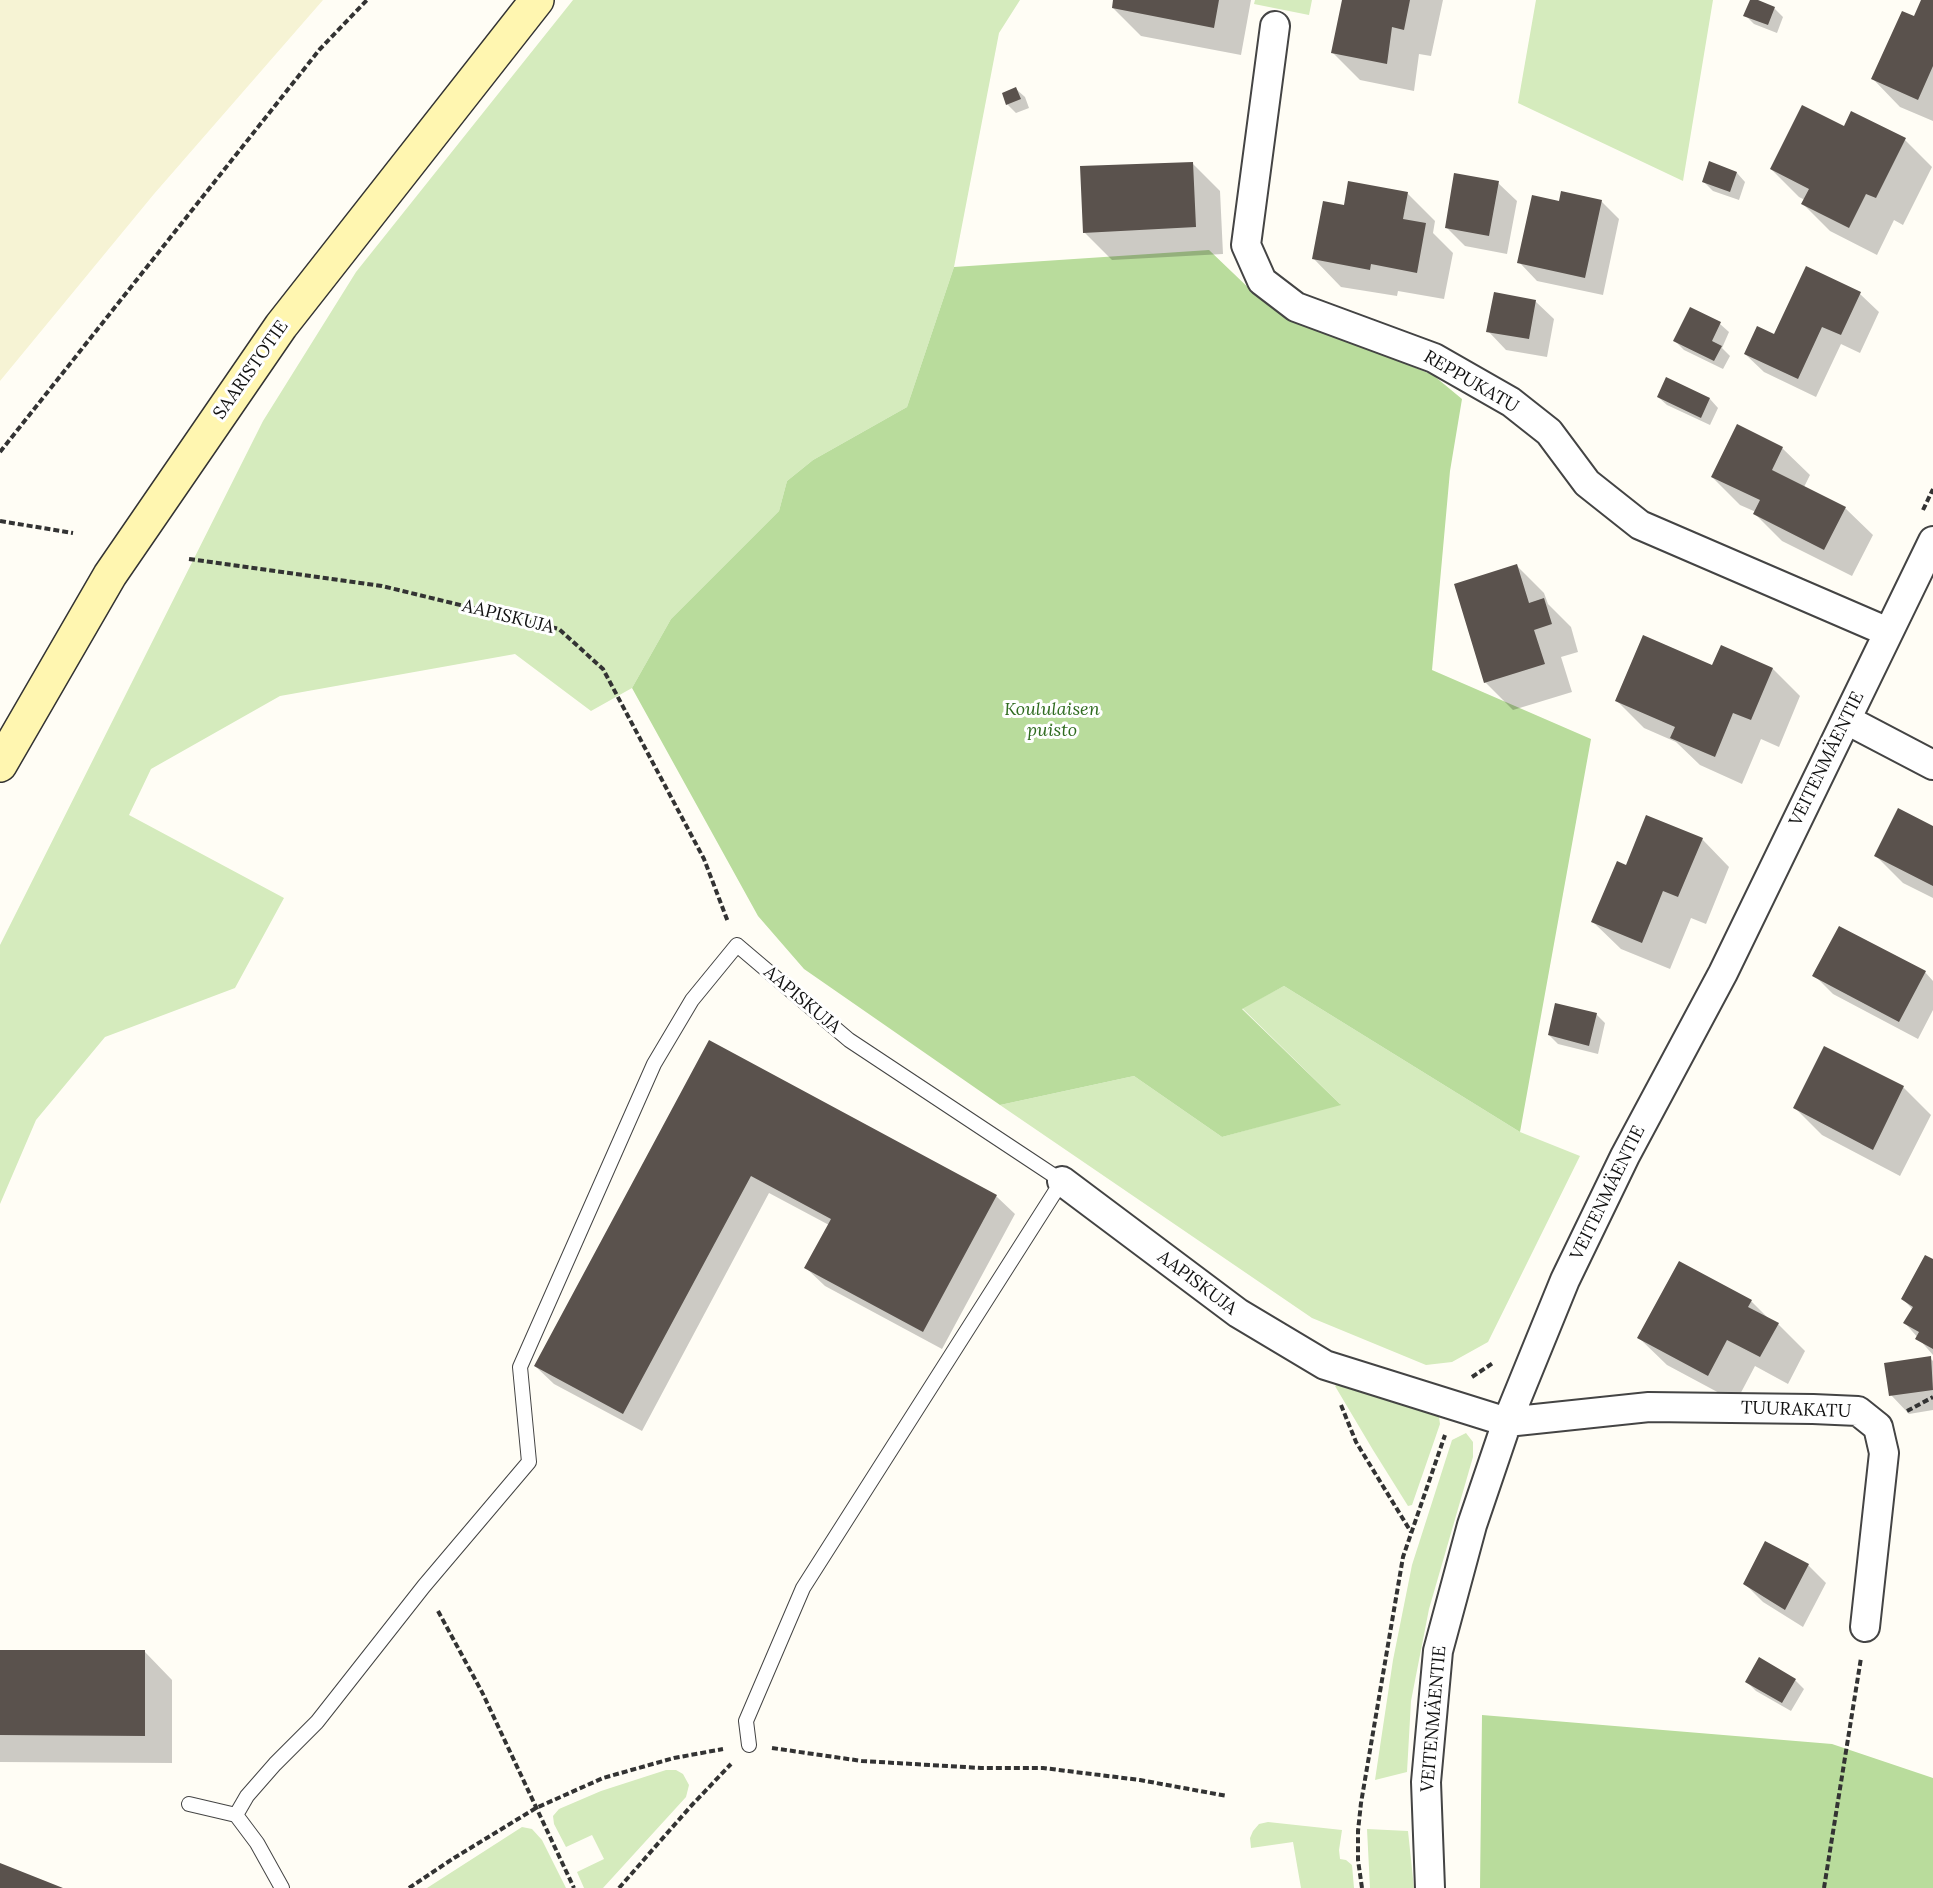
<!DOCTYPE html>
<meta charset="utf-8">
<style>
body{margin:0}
canvas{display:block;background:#fffdf5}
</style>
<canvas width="1933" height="1888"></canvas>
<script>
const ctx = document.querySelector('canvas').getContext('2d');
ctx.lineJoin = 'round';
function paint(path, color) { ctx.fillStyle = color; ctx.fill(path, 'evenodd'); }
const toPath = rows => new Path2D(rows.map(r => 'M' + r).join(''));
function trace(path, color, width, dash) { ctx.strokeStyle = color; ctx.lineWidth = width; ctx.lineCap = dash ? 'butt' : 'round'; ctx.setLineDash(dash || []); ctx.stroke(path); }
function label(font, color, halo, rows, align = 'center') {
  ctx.font = font + ' Lora,serif'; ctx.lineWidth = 6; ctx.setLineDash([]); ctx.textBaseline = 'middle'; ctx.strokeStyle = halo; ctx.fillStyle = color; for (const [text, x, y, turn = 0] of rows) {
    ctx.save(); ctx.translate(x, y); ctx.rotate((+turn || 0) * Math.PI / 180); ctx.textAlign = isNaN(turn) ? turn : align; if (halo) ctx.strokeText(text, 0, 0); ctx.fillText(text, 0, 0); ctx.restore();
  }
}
paint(toPath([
 [0,0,323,0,154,194,0,381]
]), '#f6f3d4');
paint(toPath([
 [573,0,1020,0,999,33,954,267,907,407,813,460,787,481,779,511,671,619,632,688,591,711,515,654,280,696,151,769,129,815,284,898,235,988,105,1037,36,1120,0,1204,0,945,263,421,356,272],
 [1255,0,1312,0,1309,15,1254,4],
 [1536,0,1713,0,1683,181,1518,103],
 [1284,986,1520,1132,1580,1156,1488,1342,1452,1362,1426,1365,1312,1318,1000,1105,1134,1076,1222,1137,1340,1104,1242,1008],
 [1338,1384,1436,1415,1439,1417,1440,1424,1412,1505,1408,1506,1373,1450,1335,1386],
 [1466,1433,1473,1442,1473,1457,1429,1609,1411,1701,1407,1772,1375,1780,1393,1660,1412,1565,1452,1440],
 [666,1770,676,1770,683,1774,689,1785,686,1797,603,1888,584,1888,577,1872,604,1859,592,1835,566,1847,554,1824,553,1816,559,1809,601,1791],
 [1268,1822,1342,1830,1339,1850,1340,1859,1346,1860,1352,1865,1354,1888,1301,1888,1293,1842,1251,1848,1250,1838,1253,1831,1259,1824],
 [522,1827,532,1829,542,1840,566,1888,427,1888],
 [1367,1829,1408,1831,1414,1888,1370,1888]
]), '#d5ebbd');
paint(toPath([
 [1209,250,1256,295,1321,329,1433,375,1462,399,1450,471,1432,670,1591,739,1520,1132,1284,986,1242,1009,1341,1105,1222,1137,1134,1076,1000,1105,804,969,758,916,632,688,671,619,779,511,787,481,813,460,907,407,954,267],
 [1482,1715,1832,1744,1933,1778,1933,1888,1480,1888]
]), '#b9dc9c');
paint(toPath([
 [1115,0,1251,0,1241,55,1141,36,1113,8],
 [1343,0,1443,0,1431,56,1419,54,1414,91,1360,80,1333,53],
 [1751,0,1774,8,1783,17,1777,33,1754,24,1745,15],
 [1923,0,1933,0,1933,121,1900,107,1873,79,1914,18],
 [1016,89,1025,97,1029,108,1016,113,1007,104],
 [1844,128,1905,140,1932,167,1903,225,1894,220,1877,255,1830,231,1803,204,1805,200,1799,197,1771,169],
 [1192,163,1220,191,1223,254,1112,260,1084,232],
 [1737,173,1745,182,1739,200,1713,191,1704,182],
 [1498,183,1517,201,1507,254,1465,246,1447,228],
 [1407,193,1435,221,1433,233,1453,253,1444,299,1398,291,1397,296,1341,287,1314,259,1346,207],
 [1601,201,1619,219,1603,295,1537,281,1519,262,1560,203],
 [1807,268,1860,294,1879,312,1860,353,1841,344,1816,397,1764,372,1745,354,1775,336],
 [1535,301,1554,319,1547,357,1506,350,1488,331],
 [1720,324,1729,332,1722,348,1730,356,1723,369,1684,350,1675,341],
 [1658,397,1710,399,1718,408,1710,425,1667,405],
 [1782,448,1810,475,1804,487,1845,508,1873,535,1852,576,1782,541,1755,514,1756,512,1740,505,1712,477],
 [1517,566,1544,593,1548,604,1571,627,1578,652,1561,657,1572,692,1513,710,1485,682],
 [1713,667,1773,669,1800,696,1779,747,1761,739,1742,784,1700,765,1676,742,1644,728,1617,701],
 [1933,828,1933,898,1903,883,1875,855],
 [1702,839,1729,867,1706,924,1691,918,1670,969,1621,949,1593,922,1626,867],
 [1925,972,1933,981,1933,1010,1918,1039,1833,994,1814,975],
 [1596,1014,1605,1023,1598,1054,1558,1044,1549,1035],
 [710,1042,996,1196,1015,1214,942,1349,825,1286,806,1268,829,1225,769,1193,642,1431,554,1384,535,1366],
 [1903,1087,1931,1115,1900,1176,1822,1135,1795,1108],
 [1933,1261,1933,1355,1905,1323,1913,1310,1903,1299],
 [1751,1301,1769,1319,1778,1324,1805,1351,1788,1384,1755,1366,1736,1402,1667,1365,1639,1338],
 [1930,1358,1933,1361,1933,1410,1909,1414,1891,1395],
 [1808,1565,1826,1583,1803,1627,1763,1602,1744,1583],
 [0,1651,145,1652,172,1680,172,1763,0,1762],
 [1795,1680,1804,1689,1791,1711,1756,1691,1747,1682]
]), '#0003');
paint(toPath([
 [1113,0,1219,0,1214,28,1112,8],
 [1342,0,1410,0,1404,30,1392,27,1387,64,1331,53],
 [1750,0,1758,0,1775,7,1768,25,1743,16],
 [1921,0,1933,0,1933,66,1918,100,1871,79,1902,11,1914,16],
 [1016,87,1021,99,1006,105,1002,93],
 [1802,105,1844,126,1851,111,1906,138,1876,198,1866,194,1849,228,1801,204,1809,189,1770,169],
 [1709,161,1737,172,1730,192,1702,182],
 [1193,162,1196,227,1083,233,1080,166],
 [1454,173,1499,181,1489,236,1445,228],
 [1348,181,1408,192,1403,219,1426,223,1417,273,1371,264,1370,270,1312,259,1323,201,1344,205],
 [1561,191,1602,200,1585,278,1517,263,1532,195,1559,201],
 [1806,266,1861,292,1841,335,1822,327,1798,379,1744,354,1757,326,1774,334],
 [1494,292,1536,300,1529,339,1486,332],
 [1690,307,1721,322,1712,341,1722,346,1714,361,1673,341],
 [1666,377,1710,398,1701,418,1657,397],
 [1737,424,1783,447,1772,470,1846,507,1824,550,1753,514,1760,500,1711,477],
 [1517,564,1529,603,1544,598,1552,624,1534,630,1545,664,1484,683,1454,584],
 [1643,635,1712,665,1721,645,1773,668,1751,720,1733,713,1715,757,1670,738,1675,727,1615,701],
 [1898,808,1933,826,1933,886,1874,856],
 [1646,815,1703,838,1678,897,1663,891,1642,943,1591,922,1617,861,1626,865],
 [1839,926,1926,971,1899,1022,1812,976],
 [1555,1003,1597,1013,1589,1046,1548,1035],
 [709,1040,997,1195,923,1332,804,1268,831,1219,751,1176,623,1414,534,1366],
 [1824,1046,1904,1086,1873,1150,1793,1108],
 [1925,1255,1933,1259,1933,1349,1915,1339,1919,1332,1903,1323,1913,1307,1901,1299],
 [1679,1261,1752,1300,1748,1307,1779,1323,1760,1357,1727,1340,1708,1376,1637,1338],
 [1931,1356,1933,1390,1889,1396,1884,1363],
 [1765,1541,1809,1564,1785,1610,1743,1584],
 [0,1650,145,1650,145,1736,0,1735],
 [1759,1657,1796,1679,1782,1703,1745,1682],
 [0,1863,63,1888,0,1888]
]), '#5a524d');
const lane = toPath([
 [189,1804,236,1815,257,1843,282,1888],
 [236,1815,247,1796,275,1764,317,1722,424,1586,529,1462,520,1367,654,1064,692,1000,737,945,849,1040,1062,1181,803,1588,746,1721,749,1745]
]);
const street = toPath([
 [1275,26,1246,245,1262,281,1296,307,1434,358,1511,402,1549,432,1587,483,1640,525,1888,632],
 [1847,720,1933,765],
 [1062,1181,1238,1313,1325,1365,1507,1422,1649,1407,1813,1409,1858,1411,1878,1427,1884,1453,1865,1627],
 [1430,1888,1426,1782,1438,1651,1472,1525,1507,1422,1565,1280,1625,1156,1723,973,1933,541]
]);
const secondary = toPath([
 [0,765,110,575,281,326,537,0]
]);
trace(lane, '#444', 16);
trace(street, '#444', 32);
trace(secondary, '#333', 36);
trace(toPath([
 [0,452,320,49,367,0],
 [1923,510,1933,489],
 [0,521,73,533],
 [189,559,382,586,559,629,603,669,704,859,728,922],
 [1472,1377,1493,1363],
 [1341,1405,1356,1442,1411,1532],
 [1907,1411,1933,1397],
 [438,1611,482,1692,574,1888],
 [772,1748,862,1761,981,1768,1043,1768,1140,1780,1227,1796],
 [409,1888,454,1858,536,1808,603,1778,674,1758,723,1749],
 [619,1888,691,1806,731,1764],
 [1362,1888,1358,1860,1358,1831,1361,1803,1403,1557,1445,1435],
 [1824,1888,1861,1658]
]), '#333', 4, [6, 3]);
trace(lane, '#fff', 14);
trace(street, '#fff', 28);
trace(secondary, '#fff6b0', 33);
label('18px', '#111', '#fff', [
 ["SAARISTOTIE",251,370,-55],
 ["REPPUKATU",1471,382,30],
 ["AAPISKUJA",508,617,14],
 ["VEITENMÄENTIE",1827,759,-64],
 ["AAPISKUJA",802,1000,40],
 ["VEITENMÄENTIE",1608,1193,-64],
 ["AAPISKUJA",1197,1283,37],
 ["TUURAKATU",1796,1410,2],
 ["VEITENMÄENTIE",1434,1719,-85]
]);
label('italic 18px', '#2f6b1f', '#fff', [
 ["Koululaisen",1052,710],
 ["puisto",1052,731]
]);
</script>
